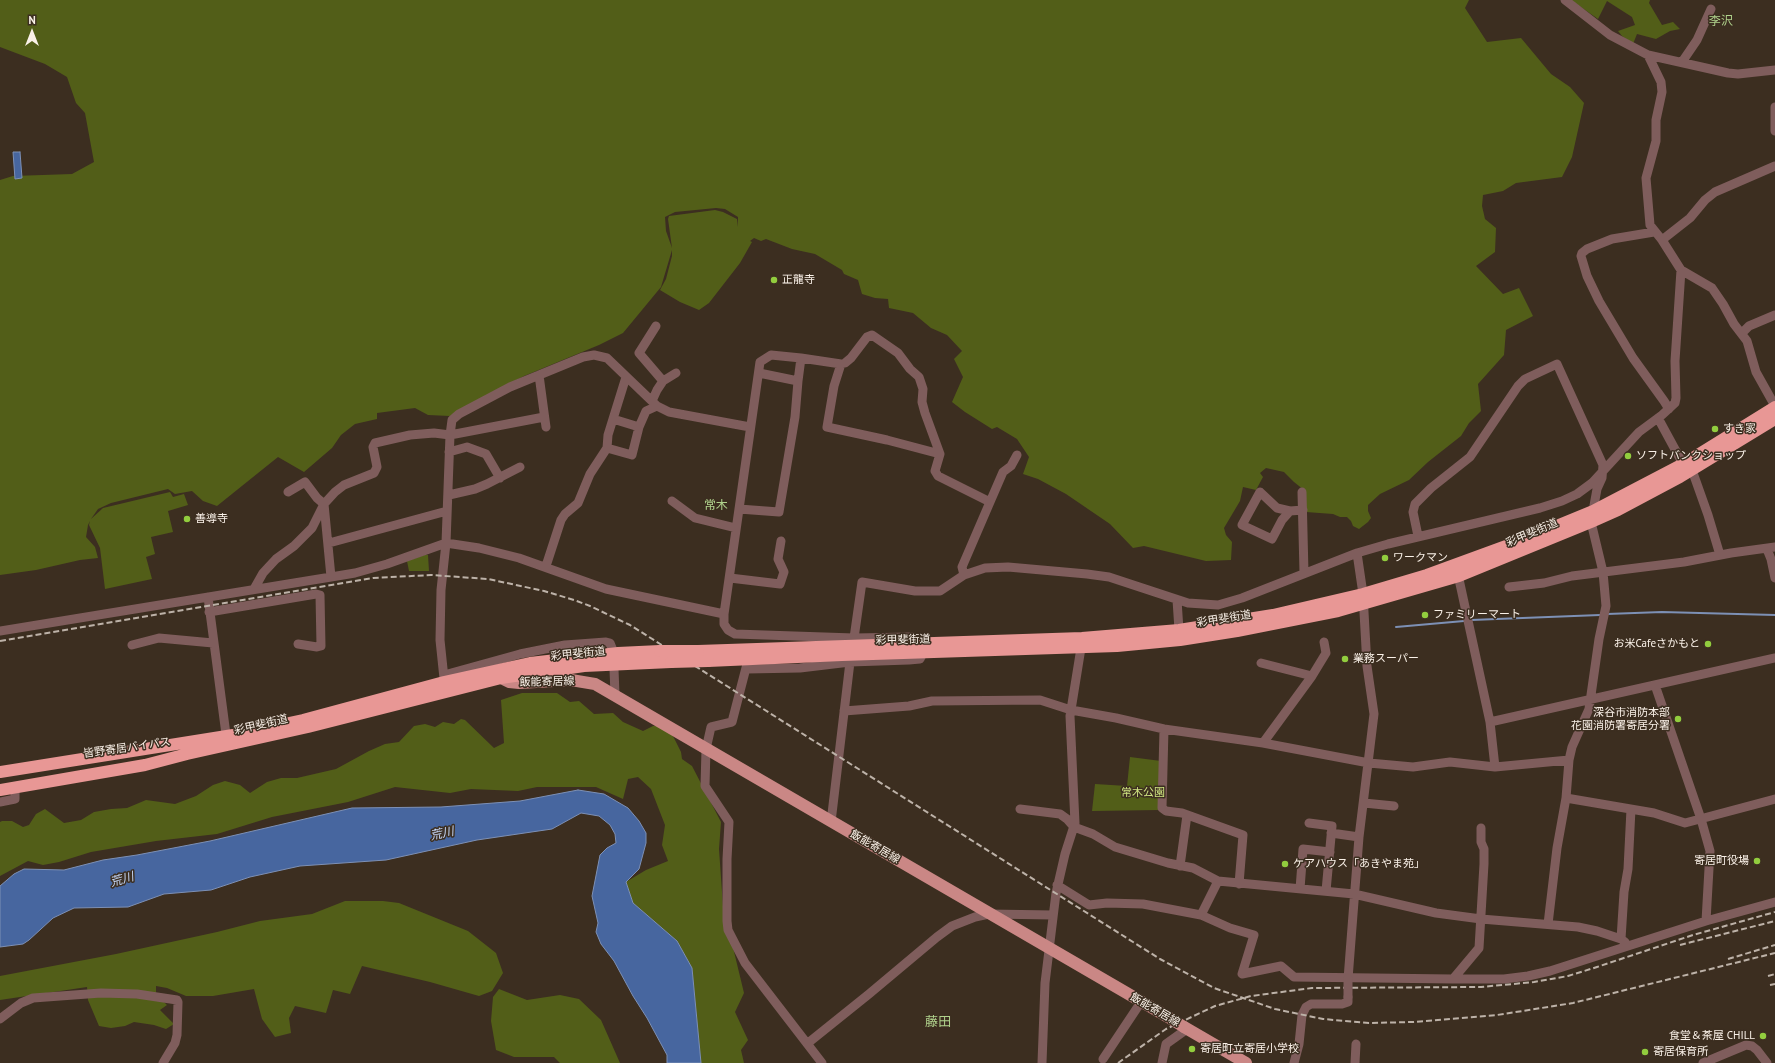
<!DOCTYPE html>
<meta charset="utf-8">
<style>
body{margin:0}
#map{position:relative;width:1775px;height:1063px;overflow:hidden;background:#3c2e20;font-family:"PT Sans",sans-serif}
canvas{display:block}
.north{position:absolute;left:12px;top:12px;width:40px;height:40px;-webkit-text-stroke:3px #3c2e20;paint-order:stroke;rotate:0deg;font-size:11px;font-weight:700;line-height:16px;text-align:center;color:#faf1e8}
.north::after{content:'';display:block;margin:auto;width:14px;height:18px;background:#faf1e8;clip-path:polygon(50% 0,100% 100%,50% 72%,0 100%)}
</style>
<div id="map">
<canvas width="1775" height="1063"></canvas>
<div class="north">N</div>
</div>
<script>
const ctx = document.querySelector('canvas').getContext('2d');
ctx.lineJoin = 'round';
function paint(path, color) { ctx.fillStyle = color; ctx.fill(path, 'evenodd'); }
const toPath = rows => new Path2D(rows.map(r => 'M' + r).join(''));
function trace(path, color, width, dash) { ctx.strokeStyle = color; ctx.lineWidth = width; ctx.lineCap = dash ? 'butt' : 'round'; ctx.setLineDash(dash || []); ctx.stroke(path); }
function label(font, color, halo, rows, align = 'center') {
  ctx.font = font + ' "PT Sans","Noto Sans JP",sans-serif'; ctx.lineWidth = 3; ctx.setLineDash([]); ctx.textBaseline = 'middle'; ctx.strokeStyle = halo; ctx.fillStyle = color; for (const [text, x, y, turn = 0] of rows) {
    ctx.save(); ctx.translate(x, y); ctx.rotate((+turn || 0) * Math.PI / 180); ctx.textAlign = isNaN(turn) ? turn : align; if (halo) ctx.strokeText(text, 0, 0); ctx.fillText(text, 0, 0); ctx.restore();
  }
}
paint(toPath([
 [0,0,1469,0,1465,8,1487,42,1521,38,1551,74,1570,87,1584,103,1572,157,1562,177,1516,183,1503,191,1483,195,1482,206,1485,219,1496,228,1495,252,1476,266,1503,294,1519,288,1533,316,1506,330,1504,355,1478,384,1481,411,1469,423,1461,436,1428,462,1409,480,1380,494,1368,505,1368,511,1371,518,1368,522,1359,529,1353,526,1351,521,1347,517,1340,517,1333,514,1306,512,1304,490,1294,482,1284,472,1266,468,1260,473,1263,477,1256,490,1243,487,1240,501,1224,528,1226,535,1232,542,1231,560,1206,561,1144,546,1133,548,1110,524,1066,494,1038,479,1023,474,1029,457,1017,439,997,427,992,429,965,412,952,402,963,377,954,359,962,351,947,335,931,328,913,313,889,308,888,299,875,298,862,294,858,280,844,274,842,270,815,254,792,249,766,239,761,241,754,238,750,241,752,242,740,263,709,303,699,310,680,302,660,290,666,279,672,256,672,250,661,287,623,333,599,345,524,376,450,416,428,415,415,408,377,413,377,419,355,424,341,435,332,448,304,472,278,457,217,506,203,501,192,491,175,494,168,489,111,503,98,509,91,519,103,508,170,492,173,497,184,494,188,505,168,511,173,532,151,537,155,554,146,557,152,579,105,589,100,548,89,525,90,521,88,525,86,537,95,547,98,558,80,560,36,570,0,575,0,180,13,176,72,174,94,162,85,113,76,103,67,77,45,64,0,47],
 [716,208,725,209,738,217,738,227,737,219,723,212,715,210,669,216,668,219,672,248,666,231,665,217,675,212],
 [1571,0,1650,0,1649,3,1662,25,1673,22,1680,29,1670,31,1656,39,1637,34,1633,44,1622,36,1618,31,1635,25,1632,17,1607,1,1598,19],
 [424,555,428,555,429,571,409,571,407,561],
 [522,693,557,693,570,702,579,701,594,714,613,713,623,722,643,731,653,726,661,726,669,731,674,738,681,752,682,759,692,766,721,822,719,849,723,906,744,993,735,1012,748,1040,741,1050,744,1063,701,1063,692,968,677,941,633,903,626,882,646,870,668,861,662,845,665,825,651,789,638,777,628,779,623,799,596,787,537,787,518,791,471,789,450,793,395,787,348,802,272,817,217,834,156,841,91,852,59,862,43,865,28,861,0,876,0,822,2,821,12,821,23,827,29,825,36,814,45,809,64,823,81,820,94,812,111,809,127,808,146,800,175,804,196,796,213,785,225,781,240,785,250,793,267,782,281,778,297,778,336,769,369,751,385,744,399,742,414,726,425,724,435,727,443,722,454,724,461,719,465,720,494,748,504,743,501,700],
 [1130,757,1161,761,1159,810,1092,811,1095,784,1127,786],
 [345,901,383,901,399,903,468,931,496,953,503,973,492,991,479,996,430,982,362,966,350,994,333,990,326,1013,295,1006,289,1018,291,1033,275,1037,262,1019,254,989,213,996,186,996,167,988,156,986,156,994,167,1005,160,1010,174,1024,166,1029,154,1025,134,1022,125,1026,111,1028,99,1026,88,1000,87,987,0,1000,0,976,116,954,217,932,260,921,312,914],
 [499,989,527,1000,560,995,579,999,601,1020,620,1063,560,1063,554,1057,514,1057,496,1050,491,1021,493,997]
]), '#525e18');
const water = toPath([
 [20,152,22,178,15,179,13,152,20,152],
 [578,790,604,794,628,808,639,821,646,833,646,843,639,869,626,882,633,903,677,941,692,968,701,1063,667,1063,667,1055,647,1018,633,996,614,961,601,944,596,932,598,923,592,896,600,855,607,848,616,843,615,834,610,825,599,816,581,813,552,829,477,840,386,860,300,866,250,877,211,890,164,894,128,907,74,908,53,918,29,940,23,944,0,947,0,886,14,874,24,869,64,870,103,860,137,855,210,841,352,808,441,807,520,801,578,790]
]);
paint(water, '#47669f');
trace(water, '#7d90b5', 1);
trace(toPath([
 [1607,614,1662,612,1775,615],
 [1471,620,1600,615],
 [1396,627,1464,621]
]), '#7d90b5', 2);
trace(toPath([
 [1565,0,1610,35,1648,55,1728,73,1738,74,1775,70],
 [1648,55,1661,82,1662,92,1656,120,1656,141,1646,178,1650,225,1662,240,1681,270,1712,288,1723,304,1734,324,1747,341,1756,372,1775,406],
 [1682,62,1697,40,1711,9],
 [1775,107,1775,131],
 [1654,232,1612,239,1587,249,1582,253,1581,256,1587,276,1599,301,1633,358,1664,401,1669,409],
 [1662,240,1690,218,1705,200,1715,192,1775,166],
 [656,326,639,353,663,381],
 [1742,333,1749,326,1775,315],
 [841,364,834,386,827,427,887,440,940,454],
 [759,373,798,381,801,358],
 [539,375,546,427],
 [652,401,657,390,663,381,676,373],
 [1658,418,1683,464],
 [613,419,639,427],
 [607,448,632,455,639,427,646,411,657,406],
 [449,452,467,447,486,454,500,478],
 [1692,470,1708,515,1720,555],
 [1302,492,1304,573],
 [449,495,475,489,487,484,520,467],
 [672,501,695,518,736,528],
 [990,502,1003,472,1011,466,1017,455],
 [739,509,779,512,795,417,798,381],
 [1290,511,1282,520,1272,539,1242,525,1260,492,1277,508,1290,511,1303,510],
 [1418,536,1413,512,1415,504,1431,488,1470,457,1518,386,1525,379,1557,364,1603,465,1602,478,1597,489,1593,511],
 [329,543,447,511],
 [1767,549,1771,559,1775,578],
 [546,566,561,520,565,514,578,503,590,474,607,448,608,435,626,377],
 [1457,570,1490,722,1495,767],
 [964,575,962,567,990,502,938,476,935,471,940,454,925,413,922,402,923,389,919,377,910,369,898,353,872,335,867,337,851,358,845,363,841,364,801,358,771,355,760,362,724,614,724,624,728,630,735,634,854,638,862,582,915,591,940,591,964,575,985,568,1008,567,1087,574,1109,577,1188,603,1218,605,1242,598,1357,553,1388,544,1540,508,1562,501,1577,494,1592,483,1639,432,1662,415,1675,403,1676,398,1675,361,1681,270],
 [331,577,355,573,387,564,446,543,479,548,519,558,606,589,724,614],
 [730,578,780,584,784,572,778,559,781,541],
 [1509,587,1544,583,1572,576,1684,562,1731,553,1775,547],
 [254,589,263,573,276,559,294,546,312,528,324,504,317,498,305,482,288,492],
 [208,597,227,742],
 [1177,600,1179,630],
 [209,612,316,594,320,595,321,646,317,647,298,644],
 [0,631,331,577,324,504,335,492,344,485,374,473,377,467,373,447,375,443,410,435,434,433,450,435,544,417],
 [854,638,911,637,919,638,924,644],
 [132,645,159,638,213,643],
 [1261,663,1312,676],
 [747,664,732,722,711,727,706,749,705,786,729,822,727,859,727,921,728,930,745,963,822,1063],
 [614,669,615,695],
 [747,669,800,668,850,662,909,660,920,659,923,653],
 [444,675,520,654,565,645,606,642,610,643,612,648],
 [1655,685,1701,819,1710,851,1706,921],
 [445,688,440,640,441,590,446,543,450,435,452,420,459,414,510,387,583,357,594,355,607,358,657,406,669,412,750,427],
 [844,711,909,706,932,701,1040,700,1071,710,1116,718,1164,729,1263,743,1369,763,1413,767,1450,762,1495,767,1569,760],
 [1490,722,1775,658],
 [1164,729,1162,808,1166,811,1182,813,1243,835,1239,884],
 [1263,743,1312,676,1326,653,1324,642],
 [1566,798,1654,813,1685,823,1775,799],
 [0,802,15,799,15,787],
 [1364,803,1394,806],
 [1020,809,1060,814,1067,819,1074,827,1093,834,1115,847,1168,863,1193,868,1218,881,1354,894,1436,913,1481,919,1578,927,1597,931,1621,939],
 [831,822,850,662],
 [1309,823,1332,826,1326,891],
 [1331,833,1359,837],
 [1180,866,1187,815],
 [1057,885,1089,905,1107,903,1143,904,1201,915,1230,928,1254,935,1242,974,1281,966,1294,977,1453,979,1504,979,1528,976,1550,971,1706,921,1775,902],
 [1300,889,1303,849,1330,852],
 [1201,915,1218,881],
 [1548,924,1557,848,1566,798,1569,760,1572,747,1589,709,1599,639,1606,606,1603,572,1591,522],
 [1625,942,1621,939,1624,892,1628,869,1631,809],
 [1348,979,1359,837,1374,714,1367,666,1363,594,1357,553],
 [1453,979,1479,948,1484,864,1484,849,1481,842,1481,828],
 [0,1019,21,1003,33,998,101,993,137,994,177,1000,178,1002,177,1035,175,1043,163,1063],
 [808,1043,869,994,937,937,952,926,975,917,989,914,1053,915],
 [1103,1059,1141,1002],
 [1042,1063,1045,983,1056,893,1065,854,1075,823,1070,716,1081,648],
 [1162,1063,1166,1044,1187,1029],
 [1294,1063,1299,1044,1302,1015,1306,1007,1311,1004,1342,1004,1348,1002,1348,997],
 [1355,1063,1356,1044],
 [1703,1063,1746,1045,1752,1046,1757,1050,1767,1063]
]), '#7f5d5c', 9);
trace(toPath([
 [499,674,501,678,509,682,519,683,571,680,595,684,1168,1017],
 [1184,1027,1246,1063]
]), '#ca8785', 12);
trace(toPath([
 [698,651,1082,638,1179,630,1273,615,1363,594,1427,575,1520,541,1593,511,1683,464,1775,407],
 [708,661,842,655,1117,646,1180,640,1237,631,1338,611,1459,576,1591,522,1618,510,1680,477,1775,419],
 [0,772,233,735,303,720,444,682,530,663,618,653,660,651],
 [0,790,145,765,187,754,308,727,501,678,584,666,671,662]
]), '#e89795', 12);
trace(toPath([
 [0,641,373,578,431,575,488,579,544,591,574,600,590,606,630,625,1160,959,1214,988,1275,1009,1323,1019,1369,1023,1413,1022,1497,1015,1573,1003,1775,953],
 [1680,945,1775,921],
 [1728,959,1775,945],
 [1768,976,1775,974],
 [1770,985,1775,984],
 [1118,1063,1166,1029,1215,1006,1251,996,1312,988,1481,987,1534,982,1568,976,1597,967,1693,935,1775,912]
]), '#bdb2a8', 2, [6, 3]);
trace(toPath([
 [1348,979,1348,997]
]), '#7f5d5c', 9);
trace(toPath([
 [1168,1017,1184,1027]
]), '#ca8785', 12);
trace(toPath([
 [660,651,698,651],
 [671,662,708,661]
]), '#e89795', 12);
for (const [x, y, r, color] of [
 [774,280,4,"#92cd3e"],
 [1715,429,4,"#92cd3e"],
 [1628,456,4,"#92cd3e"],
 [187,519,4,"#92cd3e"],
 [1385,558,4,"#92cd3e"],
 [1425,615,4,"#92cd3e"],
 [1708,644,4,"#92cd3e"],
 [1345,659,4,"#92cd3e"],
 [1678,719,4,"#92cd3e"],
 [1757,861,4,"#92cd3e"],
 [1285,864,4,"#92cd3e"],
 [1763,1036,4,"#92cd3e"],
 [1192,1049,4,"#92cd3e"],
 [1645,1052,4,"#92cd3e"]
]) { const dot = new Path2D(); dot.arc(x, y, r, 0, 2 * Math.PI); ctx.fillStyle = color; ctx.fill(dot); trace(dot, '#3c2e20', 1.5); }
label('11px', '#faf1e8', '#3c2e20', [
 ["正龍寺",782,280],
 ["すき家",1723,429],
 ["ソフトバンクショップ",1636,456],
 ["善導寺",195,519],
 ["ワークマン",1393,558],
 ["ファミリーマート",1433,615],
 ["お米Cafeさかもと",1700,644,"right"],
 ["業務スーパー",1353,659],
 ["深谷市消防本部",1670,713,"right"],
 ["花園消防署寄居分署",1670,726,"right"],
 ["寄居町役場",1749,861,"right"],
 ["ケアハウス「あきやま苑」",1293,864],
 ["食堂＆茶屋 CHILL",1755,1036,"right"],
 ["寄居町立寄居小学校",1200,1049],
 ["寄居保育所",1653,1052]
], 'left');
label('11px', '#faf1e8', '#3c2e20', [
 ["彩甲斐街道",1532,533,-23],
 ["彩甲斐街道",1224,619,-9],
 ["彩甲斐街道",903,640,-1],
 ["彩甲斐街道",578,654,-6],
 ["飯能寄居線",547,682,-1],
 ["彩甲斐街道",261,725,-13],
 ["皆野寄居バイパス",127,748,-8],
 ["飯能寄居線",875,847,30],
 ["飯能寄居線",1155,1010,30]
]);
label('11px', '#d1e682', '#3c2e20', [
 ["常木公園",1143,793]
]);
label('12px', '#b0d28c', '#3c2e20', [
 ["李沢",1721,22],
 ["常木",716,506]
]);
label('italic 12px', '#caddff', '#3c2e20', [
 ["荒川",442,834,-12],
 ["荒川",122,880,-16]
]);
label('13px', '#b0d28c', '#3c2e20', [
 ["藤田",938,1022]
]);
</script>
